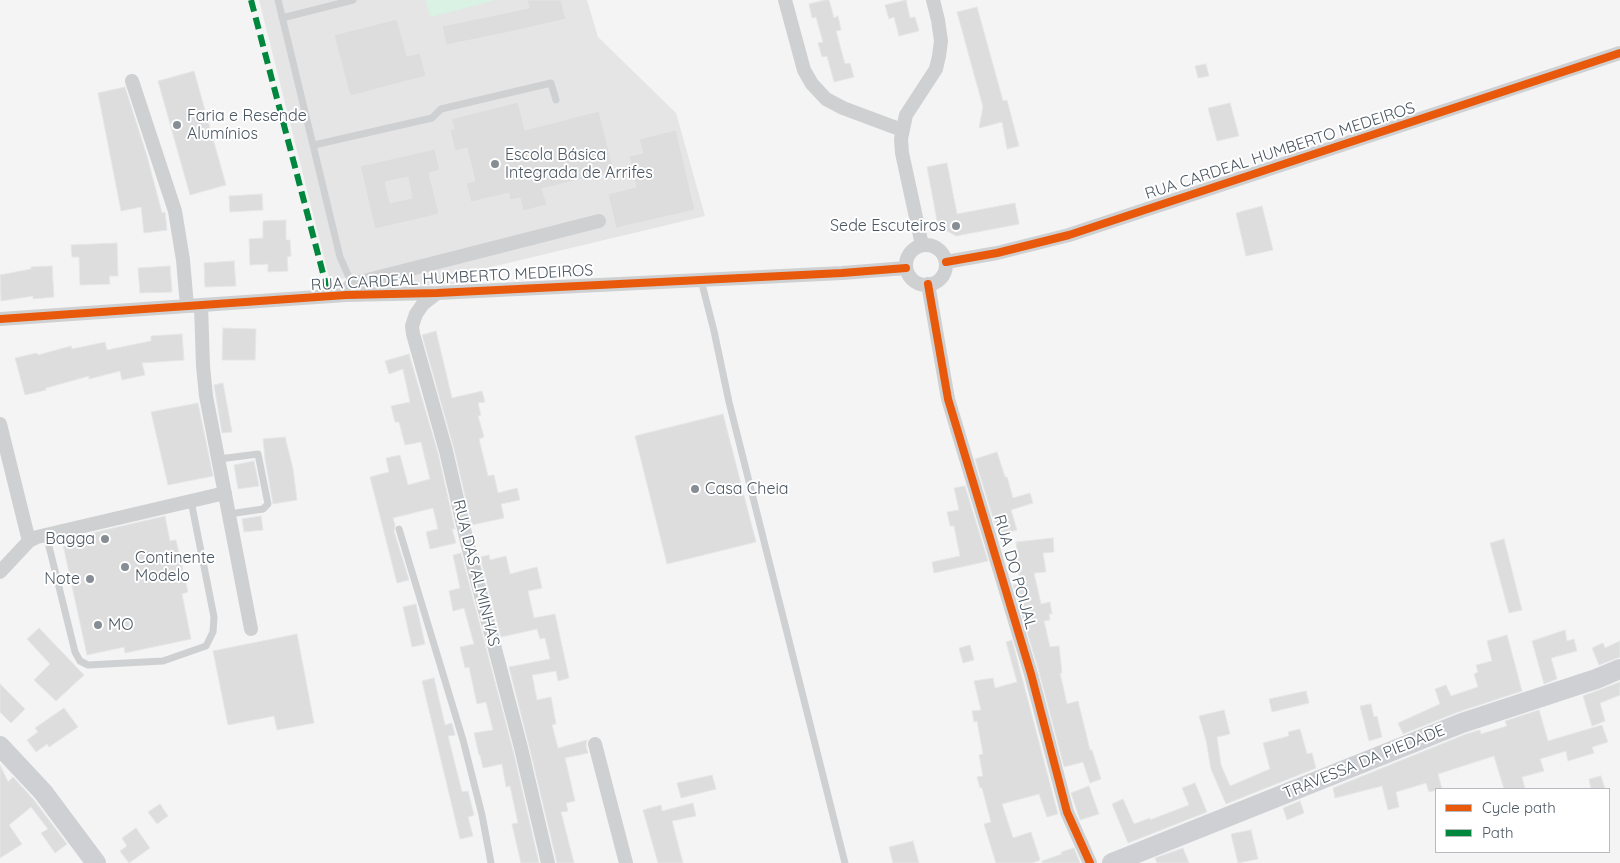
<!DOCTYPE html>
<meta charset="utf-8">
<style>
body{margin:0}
#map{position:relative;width:1620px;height:863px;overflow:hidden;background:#f4f4f4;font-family:Quicksand,sans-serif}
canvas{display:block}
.legend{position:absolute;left:1435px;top:788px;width:175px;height:65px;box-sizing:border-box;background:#fff;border:1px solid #b7bbc0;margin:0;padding:6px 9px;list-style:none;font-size:15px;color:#4a5661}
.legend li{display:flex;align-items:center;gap:10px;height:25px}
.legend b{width:25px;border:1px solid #b7bbc0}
</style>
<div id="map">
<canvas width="1620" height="863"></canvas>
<ul class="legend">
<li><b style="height:6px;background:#e8590c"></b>Cycle path</li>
<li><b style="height:6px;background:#00873e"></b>Path</li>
</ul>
</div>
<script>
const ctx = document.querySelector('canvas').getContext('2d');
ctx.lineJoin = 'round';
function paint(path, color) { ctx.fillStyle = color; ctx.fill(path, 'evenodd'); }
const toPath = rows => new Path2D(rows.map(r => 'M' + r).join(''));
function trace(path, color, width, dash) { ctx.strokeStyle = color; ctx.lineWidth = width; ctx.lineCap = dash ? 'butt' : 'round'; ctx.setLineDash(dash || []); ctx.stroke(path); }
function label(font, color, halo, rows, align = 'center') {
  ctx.font = font + ' Quicksand,sans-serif'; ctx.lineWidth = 4; ctx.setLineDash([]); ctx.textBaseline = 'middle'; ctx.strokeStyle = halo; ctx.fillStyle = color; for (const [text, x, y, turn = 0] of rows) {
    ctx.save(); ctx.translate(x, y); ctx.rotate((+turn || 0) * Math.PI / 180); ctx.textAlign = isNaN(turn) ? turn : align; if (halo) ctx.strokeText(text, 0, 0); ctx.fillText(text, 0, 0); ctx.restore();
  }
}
paint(toPath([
 [259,0,587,0,598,37,676,113,705,216,466,273,467,283,411,286,402,267,330,281]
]), '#e6e5e6');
paint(toPath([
 [426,0,493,0,493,1,430,17]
]), '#d9f2e3');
const building = toPath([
 [527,0,561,0,566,19,510,32,446,45,442,26,529,8,527,0],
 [825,0,829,0,834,18,838,16,841,30,836,31,845,64,850,63,854,77,834,82,827,56,822,57,818,43,823,42,816,17,812,18,809,4,825,0],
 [906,0,910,18,915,17,919,31,899,36,894,17,889,19,885,5,906,0],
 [977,7,1003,101,1007,100,1019,146,1007,149,1002,122,979,128,983,107,957,12,977,7],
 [397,19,407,56,420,53,426,76,350,96,334,35,397,19],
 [1206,64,1209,76,1198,78,1195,66,1206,64],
 [194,71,226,185,190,195,158,81,194,71],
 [125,87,147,156,162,213,165,212,167,230,144,233,141,207,121,211,98,93,125,87],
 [518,102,525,130,599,111,614,171,542,189,547,205,523,211,520,198,510,200,509,193,471,202,466,183,475,181,467,148,455,151,450,130,454,129,451,119,518,102],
 [1230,103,1239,136,1217,141,1208,108,1230,103],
 [676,130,695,210,616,228,608,194,636,187,629,156,643,153,639,139,676,130],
 [435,149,440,170,429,173,439,214,375,229,360,166,435,149],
 [408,177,412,198,390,203,385,182,408,177],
 [947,163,957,214,1015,203,1019,224,956,236,938,226,927,167,947,163],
 [262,194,263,210,230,212,229,196,262,194],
 [1262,206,1273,250,1246,256,1236,213,1262,206],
 [286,220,286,240,290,240,291,256,287,257,288,271,268,272,268,264,250,265,249,239,263,238,263,221,286,220],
 [117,243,118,276,109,276,110,284,80,285,79,257,72,257,71,245,117,243],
 [234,261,236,286,205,287,204,263,234,261],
 [52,266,54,297,33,299,33,296,1,301,0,275,31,269,31,267,52,266],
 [170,266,172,292,140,293,138,268,170,266],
 [223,328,256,329,255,360,222,360,223,328],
 [436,331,452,398,482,391,485,402,478,403,481,415,478,416,484,437,479,439,488,476,494,475,498,493,517,488,520,500,501,504,504,518,472,525,454,449,422,335,436,331],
 [182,334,184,360,142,363,145,375,122,380,120,371,89,379,89,376,46,388,46,390,25,395,15,358,37,353,38,355,71,346,72,349,105,342,107,350,151,341,151,336,182,334],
 [409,354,438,453,455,529,452,529,456,543,430,549,426,532,438,529,433,508,393,518,395,525,394,531,409,580,397,583,370,477,389,472,386,458,400,455,408,485,430,479,421,442,405,445,399,422,395,422,391,406,410,402,403,369,389,374,385,361,409,354],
 [223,383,232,432,222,433,214,385,223,383],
 [198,403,213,476,168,485,151,412,198,403],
 [723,414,756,542,667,564,635,436,723,414],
 [285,437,293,469,297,500,273,504,265,459,263,439,285,437],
 [997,452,1005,477,1007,477,1013,498,1030,493,1033,503,1011,510,1017,530,998,535,975,459,997,452],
 [254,461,259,486,238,489,234,465,254,461],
 [965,486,988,561,934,573,932,562,960,556,954,526,950,526,947,512,959,510,954,488,965,486],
 [165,516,170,541,176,540,188,592,182,594,191,639,125,653,124,647,87,655,62,540,165,516],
 [261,516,263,530,244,532,242,519,261,516],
 [1053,538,1054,552,1043,553,1046,572,1034,573,1041,604,1050,602,1052,614,1049,614,1050,620,1044,621,1050,647,1059,646,1062,673,1060,673,1067,704,1078,701,1090,750,1092,750,1101,779,1090,783,1083,762,1064,767,1039,672,1013,585,1020,584,1016,542,1053,538],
 [1504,539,1522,610,1509,613,1490,543,1504,539],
 [461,553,513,750,539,863,521,863,512,824,518,823,510,786,506,787,502,764,483,768,480,755,479,755,474,733,493,730,486,702,477,704,469,667,465,668,460,647,474,644,464,608,453,611,449,591,460,588,453,555,461,553],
 [489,555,490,560,506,556,510,574,537,567,542,588,528,591,534,618,555,614,569,678,558,681,556,671,532,675,537,700,551,697,556,724,552,725,558,748,587,740,586,746,588,753,565,758,575,801,566,803,568,811,561,812,574,863,557,863,529,746,509,667,550,659,545,638,540,639,537,629,501,637,480,557,489,555],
 [416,604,425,644,412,647,403,607,416,604],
 [39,628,84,675,56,701,34,680,50,664,27,639,39,628],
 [1565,630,1567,641,1574,639,1577,651,1551,658,1557,679,1544,684,1532,641,1565,630],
 [297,634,314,723,277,730,274,716,228,725,213,651,297,634],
 [1507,635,1522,691,1458,712,1403,734,1398,723,1440,704,1435,689,1446,685,1451,696,1478,687,1474,674,1478,672,1476,665,1492,661,1487,641,1507,635],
 [1012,640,1058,814,1047,817,1039,794,1002,804,1013,838,1031,832,1040,860,1032,863,996,863,984,824,991,822,982,788,980,788,977,777,983,776,979,755,983,754,977,721,974,722,972,711,981,710,974,681,993,678,995,688,1017,682,1006,642,1012,640],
 [1620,641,1620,657,1599,665,1592,648,1603,643,1605,648,1620,641],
 [970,645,974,660,963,663,959,648,970,645],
 [434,678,445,725,452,723,455,735,448,736,462,792,468,791,474,815,468,817,473,836,460,839,422,681,434,678],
 [1620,682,1620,695,1600,703,1605,721,1592,726,1583,696,1620,682],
 [0,684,25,709,11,723,0,712,0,684],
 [1306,691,1309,703,1272,712,1269,699,1306,691],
 [1371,704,1374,717,1377,716,1382,737,1369,741,1360,706,1371,704],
 [64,708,78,727,49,747,47,744,36,752,27,740,38,732,35,728,64,708],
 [1224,710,1230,734,1217,737,1221,765,1230,786,1270,769,1263,743,1289,736,1288,732,1300,729,1307,754,1312,753,1316,768,1226,804,1211,769,1206,740,1199,716,1224,710],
 [1539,710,1548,741,1602,725,1608,742,1592,747,1594,753,1568,761,1566,751,1540,759,1544,771,1522,777,1525,789,1504,789,1494,756,1438,774,1442,789,1429,792,1426,783,1396,792,1399,807,1388,810,1382,786,1335,798,1333,788,1466,734,1480,730,1481,734,1507,726,1505,721,1539,710],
 [0,765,8,782,13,777,34,800,67,844,55,853,41,833,48,829,31,807,9,825,22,844,0,858,0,765],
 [712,775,716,789,681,798,677,783,712,775],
 [1601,776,1605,789,1591,789,1589,779,1601,776],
 [1195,783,1207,812,1128,843,1112,804,1123,799,1134,824,1150,818,1150,820,1189,805,1182,788,1195,783],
 [1089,786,1099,814,1080,820,1071,793,1089,786],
 [1300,801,1304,813,1287,820,1283,808,1300,801],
 [693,803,696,816,672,821,683,863,658,863,643,810,661,805,662,811,693,803],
 [160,804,168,816,157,824,148,812,160,804],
 [136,828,150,848,129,863,120,851,127,846,122,838,136,828],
 [1251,830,1258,859,1238,863,1231,834,1251,830],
 [913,841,919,863,893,863,889,847,913,841],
 [1074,848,1080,863,1042,863,1042,861,1062,854,1061,852,1074,848],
 [1183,848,1189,863,1157,863,1155,858,1183,848]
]);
paint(building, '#ddddde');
trace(building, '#e5e6e7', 1);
trace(toPath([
 [278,0,340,257,352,284],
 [282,18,353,0],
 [314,145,432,118,441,109,551,83,556,100],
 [701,280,714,331,729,402,845,863],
 [219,459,258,454,268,504,263,509,229,514],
 [399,529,463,740,482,815,491,863],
 [46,534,75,652,80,661,88,665,163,661,206,646,213,632,214,617,191,501]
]), '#ced0d2', 7);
trace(toPath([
 [785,0,804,70,812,84,826,99,843,108,902,130],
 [132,81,175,211,183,260,187,306],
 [922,245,902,153,901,139,906,115,936,69,939,56,941,41,938,20,933,0],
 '906 265a20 20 0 1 1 40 0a20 20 0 1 1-40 0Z',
 [946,262,997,253,1069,235,1620,53],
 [928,284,948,399,1031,674,1067,812,1090,863],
 [437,293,423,304,416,314,412,326,413,334,446,451,468,546,521,748,548,863],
 [346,295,348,288,352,284,599,221],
 [201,305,203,366,206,396,251,629],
 [0,319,346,295,437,293,842,273,906,268],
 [0,424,29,541],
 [0,572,29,541,37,537,225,493],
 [595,744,626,863]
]), '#ced0d2', 14);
trace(toPath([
 [0,746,43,792,96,863],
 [1112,863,1462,723,1596,679,1620,669]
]), '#ced0d4', 20);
trace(toPath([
 [251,0,329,296]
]), '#00873e', 6, [12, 6]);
trace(toPath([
 [946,262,997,253,1069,235,1620,53],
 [928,284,948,399,1031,674,1067,812,1090,863],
 [0,319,346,295,437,293,842,273,906,268]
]), '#e8590c', 8);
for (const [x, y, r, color] of [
 [177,125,5,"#868d94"],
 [495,164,5,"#868d94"],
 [956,226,5,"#868d94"],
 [695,489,5,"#868d94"],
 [105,539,5,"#868d94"],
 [125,567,5,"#868d94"],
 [90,579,5,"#868d94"],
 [98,625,5,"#868d94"]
]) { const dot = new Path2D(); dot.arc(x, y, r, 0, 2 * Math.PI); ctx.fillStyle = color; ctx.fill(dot); trace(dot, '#fff', 2); }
label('16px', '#4a5661', '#fff', [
 ["Faria e Resende",187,116],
 ["Alumínios",187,134],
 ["Escola Básica",505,155],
 ["Integrada de Arrifes",505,173],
 ["Sede Escuteiros",946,226,"right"],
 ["Casa Cheia",705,489],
 ["Bagga",95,539,"right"],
 ["Continente",135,558],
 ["Modelo",135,576],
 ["Note",80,579,"right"],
 ["MO",108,625]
], 'left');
label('16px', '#4a5661', '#fff', [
 ["RUA CARDEAL HUMBERTO MEDEIROS",1280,151,-18],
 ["RUA CARDEAL HUMBERTO MEDEIROS",452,278,-3],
 ["RUA DO POIJAL",1015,572,74],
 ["RUA DAS ALMINHAS",476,573,76],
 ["TRAVESSA DA PIEDADE",1364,762,-22]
]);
</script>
